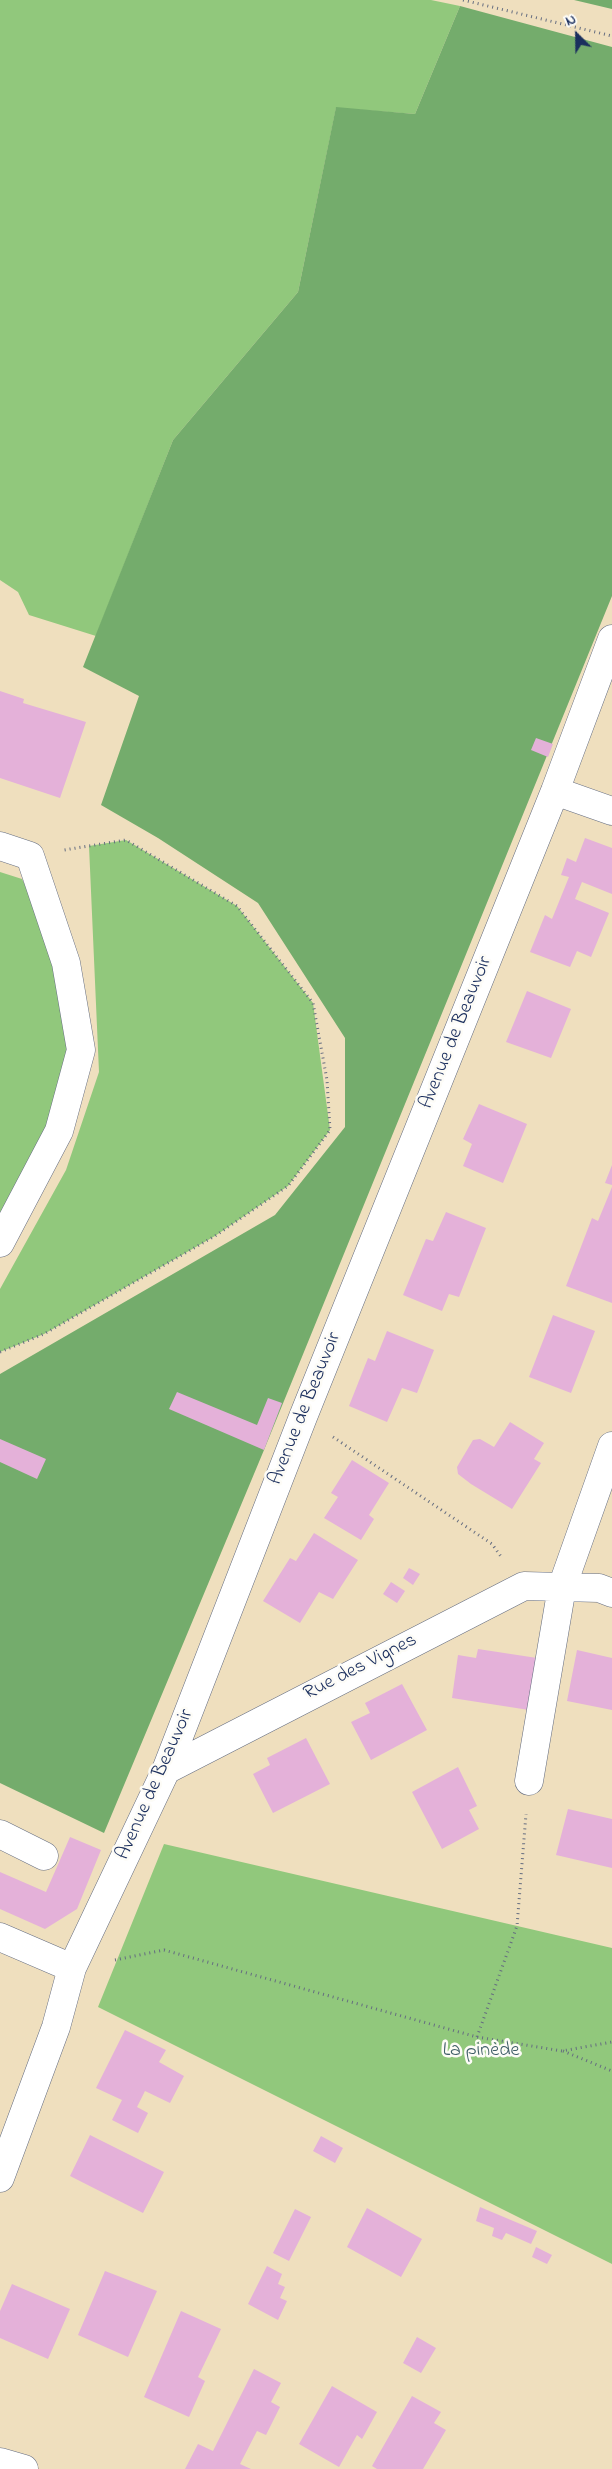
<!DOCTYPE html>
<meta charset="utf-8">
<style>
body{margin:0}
#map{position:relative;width:612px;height:2469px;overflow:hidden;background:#efdfbe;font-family:"Indie Flower",sans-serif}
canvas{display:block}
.north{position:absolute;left:552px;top:10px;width:50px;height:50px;-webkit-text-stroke:4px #fdfcf7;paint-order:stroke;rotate:337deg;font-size:14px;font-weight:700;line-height:20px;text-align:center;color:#1b2f5e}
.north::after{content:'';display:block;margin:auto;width:18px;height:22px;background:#1b2f5e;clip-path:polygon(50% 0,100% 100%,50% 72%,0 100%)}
</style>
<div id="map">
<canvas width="612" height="2469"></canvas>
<div class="north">N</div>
</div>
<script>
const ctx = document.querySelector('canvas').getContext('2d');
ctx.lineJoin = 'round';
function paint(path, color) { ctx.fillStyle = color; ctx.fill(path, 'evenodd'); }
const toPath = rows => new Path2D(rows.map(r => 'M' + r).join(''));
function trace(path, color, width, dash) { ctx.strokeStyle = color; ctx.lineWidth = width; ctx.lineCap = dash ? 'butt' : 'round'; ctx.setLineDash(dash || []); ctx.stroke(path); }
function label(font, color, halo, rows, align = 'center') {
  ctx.font = font + ' "Indie Flower",sans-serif'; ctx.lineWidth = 5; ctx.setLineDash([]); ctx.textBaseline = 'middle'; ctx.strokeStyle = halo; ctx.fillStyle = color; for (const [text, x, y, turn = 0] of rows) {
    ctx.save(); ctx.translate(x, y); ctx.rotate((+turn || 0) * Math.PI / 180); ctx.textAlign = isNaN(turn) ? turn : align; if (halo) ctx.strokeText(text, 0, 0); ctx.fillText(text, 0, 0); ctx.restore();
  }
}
paint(toPath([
 [0,0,431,0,460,6,415,114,336,108,298,292,173,440,96,636,29,615,18,592,0,580],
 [126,840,237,906,313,1003,330,1130,288,1186,215,1236,44,1334,0,1352,0,1289,66,1170,99,1072,89,846],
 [0,872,22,879,66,963,81,1050,0,1243],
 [164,1844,612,1948,612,2264,98,2007]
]), '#91c87c');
paint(toPath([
 [574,0,612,0,612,9],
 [460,6,612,47,612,596,264,1450,104,1833,0,1783,0,1374,275,1215,345,1127,345,1038,258,903,158,838,101,805,139,696,83,667,173,440,298,292,336,107,415,114]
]), '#74ac6c');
paint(toPath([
 [0,691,24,699,23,703,86,722,60,798,0,778],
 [536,738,553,744,548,757,531,750],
 [585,838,612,848,612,894,582,882,575,899,609,913,591,957,577,951,570,967,530,952,545,915,552,919,569,877,561,875,567,858,576,862],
 [527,991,571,1009,551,1058,506,1042],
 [479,1104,527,1124,503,1183,463,1166,472,1144,463,1139],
 [612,1165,612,1185,605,1183],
 [612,1187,612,1303,566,1286,592,1218,598,1221],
 [446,1212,486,1228,459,1297,449,1294,442,1311,403,1295,426,1239,433,1241],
 [553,1315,595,1331,571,1393,529,1377],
 [387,1331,434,1350,417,1393,402,1388,387,1422,349,1406,368,1358,375,1361],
 [177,1392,257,1425,268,1398,282,1403,264,1450,169,1409],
 [510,1422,544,1443,534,1459,541,1463,512,1509,471,1484,458,1474,457,1467,473,1440,480,1439,494,1447],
 [0,1439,46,1459,37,1479,0,1462],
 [352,1460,389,1483,369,1515,374,1519,361,1540,324,1518,338,1497,331,1493],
 [314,1533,358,1560,333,1599,319,1592,300,1623,263,1601,290,1558,296,1561],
 [409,1568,420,1574,413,1585,403,1578],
 [391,1582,405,1591,397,1603,383,1594],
 [478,1649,537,1658,529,1710,452,1698,458,1655,476,1658],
 [577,1650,612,1658,612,1710,567,1701],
 [402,1684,427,1730,371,1760,351,1722,370,1713,365,1703],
 [306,1738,330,1784,273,1813,253,1774,270,1765,267,1758],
 [458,1767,477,1806,469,1810,479,1829,442,1849,412,1792],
 [568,1809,612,1819,612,1868,556,1855],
 [70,1837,101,1850,77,1909,45,1929,0,1909,0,1872,46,1892],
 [125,2030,166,2050,159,2062,184,2076,170,2103,145,2091,137,2107,148,2113,138,2133,112,2120,122,2100,96,2088],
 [90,2135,164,2172,143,2213,70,2176],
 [321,2136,343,2148,335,2163,313,2151],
 [480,2207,537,2231,531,2244,506,2233,502,2240,492,2236,494,2228,476,2221],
 [367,2208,422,2239,401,2277,347,2247],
 [295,2209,311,2217,289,2261,273,2253],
 [536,2247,552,2255,547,2264,532,2257],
 [267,2266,282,2274,278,2284,285,2287,280,2298,287,2301,278,2320,248,2304],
 [105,2271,157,2291,128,2357,78,2335],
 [12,2284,70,2309,48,2359,0,2338,0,2311],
 [181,2311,221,2329,198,2377,205,2381,189,2417,144,2397],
 [417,2337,436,2348,421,2373,403,2363],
 [254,2369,281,2383,271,2402,280,2407,266,2435,257,2431,240,2464,251,2469,185,2469,198,2444,213,2451],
 [332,2386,377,2412,362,2439,357,2435,339,2467,299,2444],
 [412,2396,441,2412,434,2423,446,2430,423,2469,377,2469,372,2466]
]), '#e4b1d9');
const minor = toPath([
 [555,791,612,811],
 [0,846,30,856,66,963,81,1050,59,1131,0,1243],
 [166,1770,524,1586,599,1588,612,1593],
 [529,1781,562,1587,612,1446],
 [0,1834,44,1856],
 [0,1937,72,1968],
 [0,2178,56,2027,72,1968,166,1770,303,1417,555,791,612,639],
 [0,2462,24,2469]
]);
trace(minor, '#656d80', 29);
trace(toPath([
 [463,0,612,36],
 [0,1352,44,1334,215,1236,288,1186,330,1130,327,1080,313,1003,237,906,126,840,64,850],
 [333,1437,492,1544,502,1558],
 [115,1960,164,1950,477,2037,562,2051,612,2042],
 [477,2037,517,1926,526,1814],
 [563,2051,612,2071]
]), '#656d80', 3, [1, 4]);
trace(minor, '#fff', 28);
label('20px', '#1b2f5e', '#fdfcf7', [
 ["Avenue de Beauvoir",457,1033,-68],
 ["Avenue de Beauvoir",306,1409,-68],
 ["Rue des Vignes",361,1668,-27],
 ["Avenue de Beauvoir",156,1785,-66]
]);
label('20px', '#3e5d67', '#fdfcf7', [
 ["La pinède",481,2052]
]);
</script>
